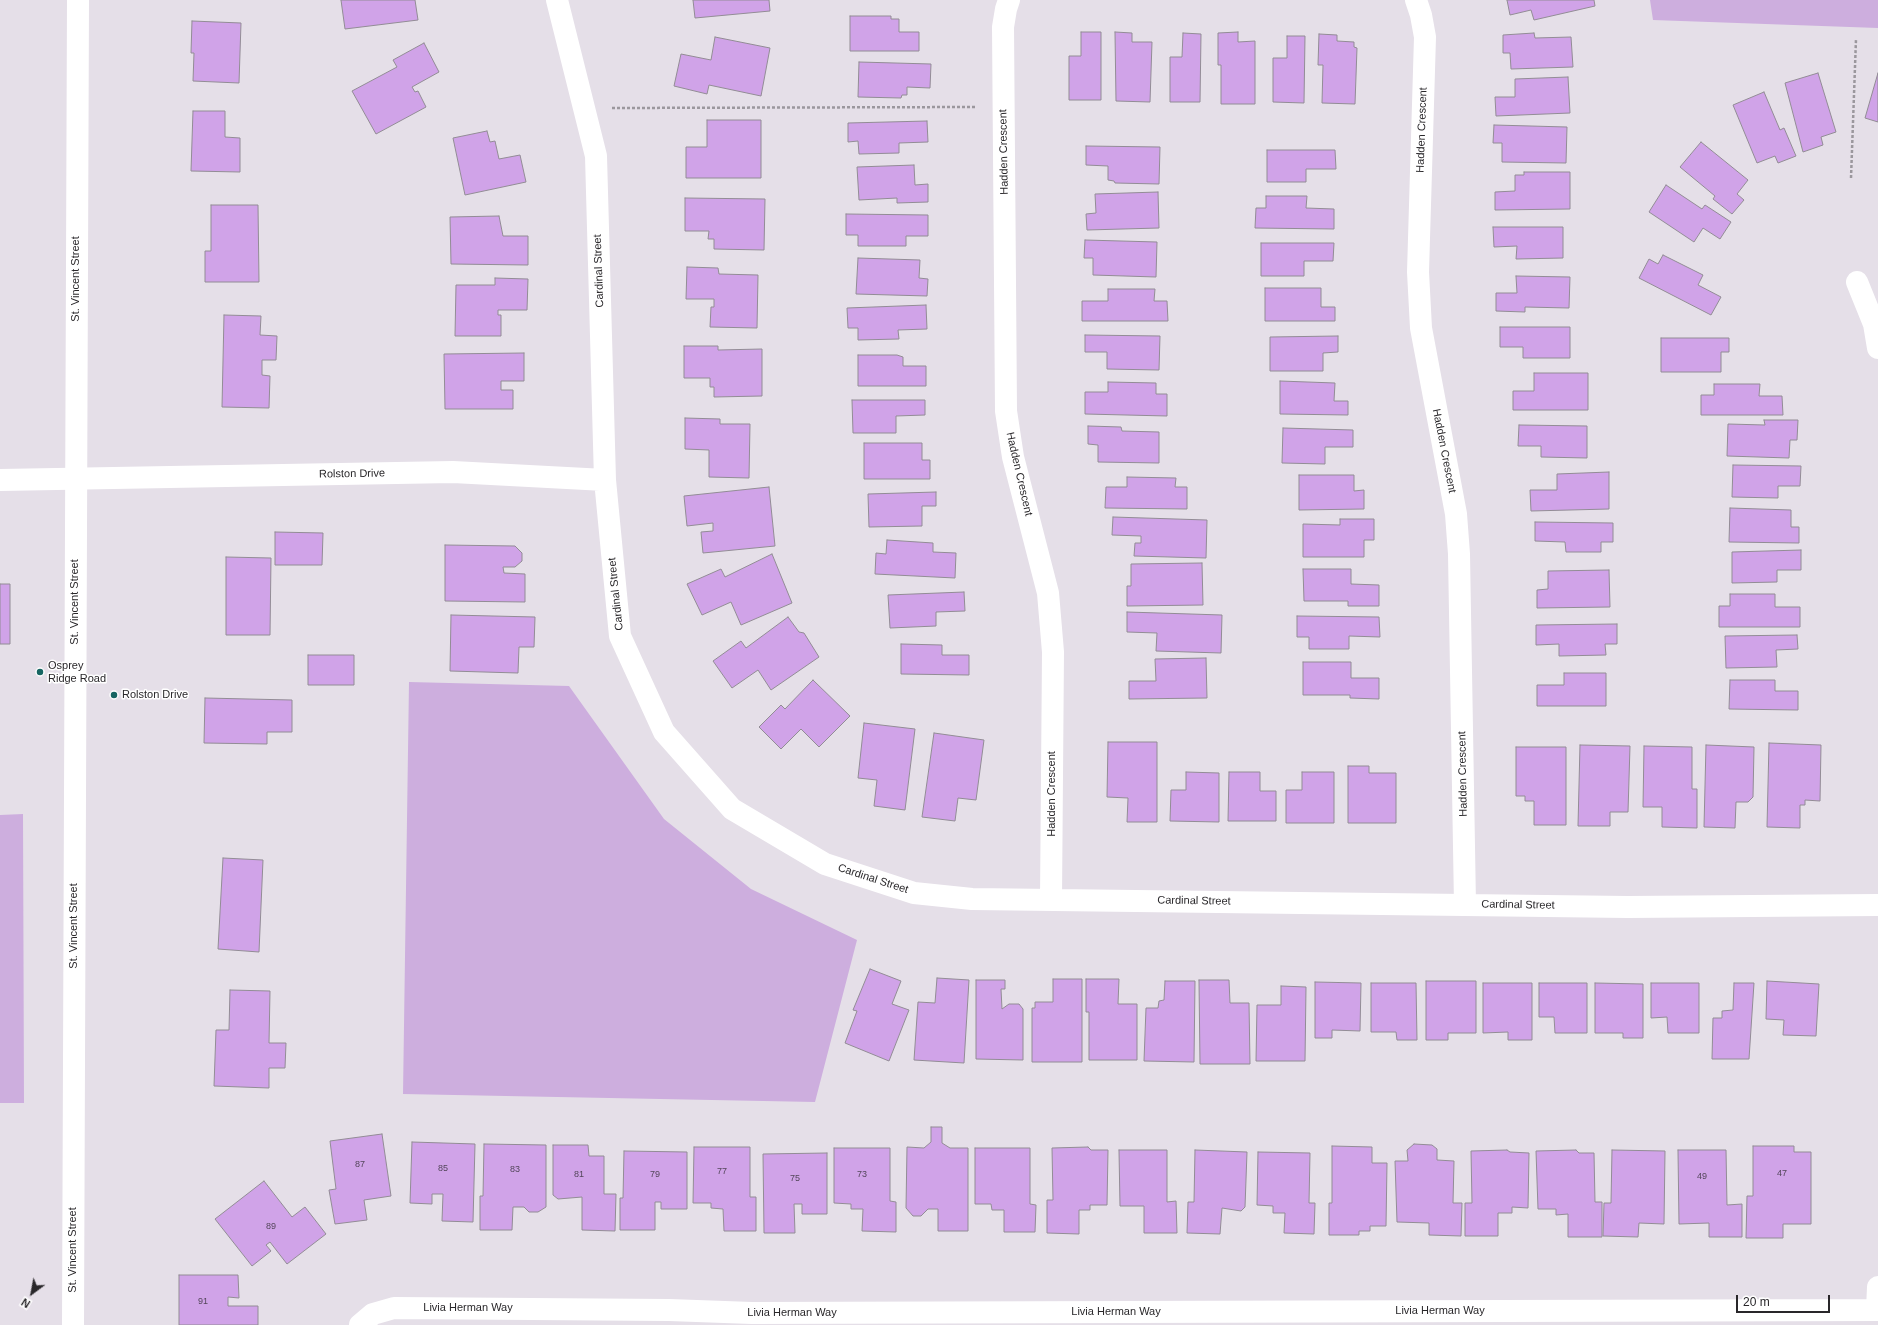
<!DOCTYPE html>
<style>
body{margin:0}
#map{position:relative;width:1878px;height:1325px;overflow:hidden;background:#e5dfe8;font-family:Arial,sans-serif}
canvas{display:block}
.north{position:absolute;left:12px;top:1273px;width:40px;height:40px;-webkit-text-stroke:3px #fff;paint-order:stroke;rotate:212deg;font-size:11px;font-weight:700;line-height:16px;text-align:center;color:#29272a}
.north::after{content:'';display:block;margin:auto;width:14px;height:18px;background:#29272a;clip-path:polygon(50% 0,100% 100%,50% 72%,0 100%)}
.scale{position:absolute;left:1736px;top:1295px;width:94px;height:18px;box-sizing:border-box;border:2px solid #29272a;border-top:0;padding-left:5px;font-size:12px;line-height:14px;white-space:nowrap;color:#29272a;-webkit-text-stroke:3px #fff;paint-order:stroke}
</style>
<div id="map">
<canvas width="1878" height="1325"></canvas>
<div class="north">N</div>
<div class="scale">20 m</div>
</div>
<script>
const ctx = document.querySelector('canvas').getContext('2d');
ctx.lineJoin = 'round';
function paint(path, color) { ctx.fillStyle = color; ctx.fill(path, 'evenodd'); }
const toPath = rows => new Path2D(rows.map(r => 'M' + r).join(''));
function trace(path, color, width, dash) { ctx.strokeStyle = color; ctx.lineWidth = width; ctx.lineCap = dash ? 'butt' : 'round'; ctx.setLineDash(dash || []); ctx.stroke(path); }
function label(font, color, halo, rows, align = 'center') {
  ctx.font = font + ' Arial,sans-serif'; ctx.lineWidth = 3; ctx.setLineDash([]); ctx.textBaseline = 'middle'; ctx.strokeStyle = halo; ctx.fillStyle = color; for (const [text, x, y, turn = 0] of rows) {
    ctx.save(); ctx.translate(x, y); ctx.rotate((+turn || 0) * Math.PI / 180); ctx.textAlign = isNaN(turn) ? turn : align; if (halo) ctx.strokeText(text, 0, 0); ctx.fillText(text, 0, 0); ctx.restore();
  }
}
paint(toPath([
 [1650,0,1878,0,1878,28,1653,20],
 [409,682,569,686,664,819,751,889,857,940,815,1102,403,1094],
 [23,814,24,1103,0,1103,0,815]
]), '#cdaede');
const building = toPath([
 [341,0,415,0,418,20,345,29,341,0],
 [693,0,769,0,770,11,695,18,693,0],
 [1507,0,1594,0,1595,6,1534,20,1531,10,1510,15,1507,0],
 [850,16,891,16,891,19,899,19,899,32,919,32,919,51,850,51,850,16],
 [192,21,241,23,239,83,193,81,194,53,191,53,192,21],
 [1081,32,1101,32,1101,100,1069,100,1069,56,1081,56,1081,32],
 [1115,32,1132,33,1132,42,1152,42,1150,102,1116,101,1115,32],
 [1238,32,1238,42,1255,41,1255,104,1221,104,1221,65,1218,65,1218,33,1238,32],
 [1183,33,1201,34,1200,102,1170,102,1170,57,1182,57,1183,33],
 [1534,33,1535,38,1571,37,1573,67,1511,69,1510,53,1503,53,1503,35,1534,33],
 [1319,34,1337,35,1337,41,1354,42,1354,47,1357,48,1355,104,1322,103,1323,65,1318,65,1319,34],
 [1287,36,1305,36,1304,103,1273,102,1273,58,1287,58,1287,36],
 [715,37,770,48,761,96,709,85,707,94,674,86,681,54,711,60,715,37],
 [424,43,439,72,412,87,415,92,418,91,426,107,376,134,352,91,397,67,393,60,424,43],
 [859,62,931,64,930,88,907,87,907,95,902,95,901,98,858,97,859,62],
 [1818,73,1836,132,1821,137,1823,145,1803,152,1785,83,1818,73],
 [1878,73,1878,122,1865,118,1878,73],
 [1568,77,1570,113,1496,116,1495,97,1515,97,1515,79,1568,77],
 [1764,92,1780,130,1784,128,1796,156,1778,163,1775,156,1757,163,1733,105,1764,92],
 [193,111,225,111,225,137,240,138,240,172,191,171,193,111],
 [707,120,761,120,761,178,686,178,686,147,707,147,707,120],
 [927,121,928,142,899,143,899,153,859,154,858,141,848,142,848,123,927,121],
 [1494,125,1567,127,1566,163,1502,162,1502,143,1493,143,1494,125],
 [487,131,490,142,495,141,499,159,520,155,526,182,465,195,453,138,487,131],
 [1701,142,1748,180,1737,194,1744,200,1732,214,1713,199,1715,196,1680,167,1701,142],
 [1086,146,1160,147,1159,184,1115,183,1114,181,1108,180,1108,166,1086,165,1086,146],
 [1267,150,1335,150,1336,169,1306,169,1306,182,1267,182,1267,150],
 [914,165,915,185,928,184,928,202,897,203,897,198,859,200,857,167,914,165],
 [1524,172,1570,172,1570,209,1495,210,1495,192,1515,191,1515,175,1524,175,1524,172],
 [1666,185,1702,209,1705,205,1731,222,1720,239,1703,228,1694,242,1649,212,1666,185],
 [1158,192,1159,228,1087,230,1086,214,1096,213,1095,194,1158,192],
 [1266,196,1307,196,1306,208,1334,209,1334,229,1255,228,1256,208,1266,208,1266,196],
 [685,198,765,199,764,250,714,249,714,239,708,239,709,231,685,231,685,198],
 [211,205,258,205,259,282,205,282,205,251,211,251,211,205],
 [846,214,928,215,928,236,906,236,906,246,858,246,858,235,846,235,846,214],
 [499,216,503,236,528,236,528,265,451,264,450,217,499,216],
 [1493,227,1563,227,1563,258,1516,259,1517,246,1494,247,1493,227],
 [1085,240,1157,242,1156,277,1093,275,1093,258,1084,258,1085,240],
 [1261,243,1334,243,1333,261,1304,261,1304,276,1261,276,1261,243],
 [1663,255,1703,275,1698,285,1721,297,1711,315,1639,278,1649,259,1658,264,1663,255],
 [858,258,920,260,919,278,928,279,927,296,856,294,858,258],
 [687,267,718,268,719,274,758,275,757,328,710,327,711,307,714,307,714,299,686,299,687,267],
 [1516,276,1570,277,1569,308,1525,307,1525,312,1496,311,1496,293,1517,293,1516,276],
 [495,278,528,279,527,310,498,310,498,315,501,315,501,336,455,336,456,285,495,285,495,278],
 [1265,288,1321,288,1321,307,1335,307,1335,321,1265,321,1265,288],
 [1108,289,1155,289,1154,301,1167,301,1168,321,1082,321,1082,301,1108,301,1108,289],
 [926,305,927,329,898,330,899,339,858,340,858,328,848,328,847,308,926,305],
 [224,315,261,316,260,335,277,336,276,360,262,360,262,375,270,376,269,408,222,407,224,315],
 [1500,327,1570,327,1570,358,1523,358,1523,347,1500,347,1500,327],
 [1085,335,1160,336,1159,370,1107,369,1107,352,1085,352,1085,335],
 [1338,336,1338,352,1323,353,1323,371,1270,371,1270,337,1338,336],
 [1661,338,1729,338,1729,352,1721,352,1721,372,1661,372,1661,338],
 [684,346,718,346,718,350,762,349,762,396,714,397,714,387,710,387,710,378,684,378,684,346],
 [524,353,524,381,501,381,501,390,513,390,513,409,445,409,444,354,524,353],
 [858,355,897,355,903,357,903,366,926,366,926,386,858,386,858,355],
 [1534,373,1588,373,1588,410,1513,410,1513,391,1534,391,1534,373],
 [1280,381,1335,383,1334,401,1348,401,1348,415,1280,414,1280,381],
 [1108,382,1156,383,1156,394,1167,394,1167,416,1085,414,1085,392,1108,392,1108,382],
 [1714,384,1760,384,1759,396,1782,396,1783,415,1701,415,1701,395,1714,395,1714,384],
 [852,400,925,400,925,415,896,416,896,433,853,433,852,400],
 [685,418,720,419,720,424,750,424,749,478,709,477,709,450,685,449,685,418],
 [1764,420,1798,420,1797,440,1790,440,1789,458,1727,456,1728,424,1765,425,1764,420],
 [1519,425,1587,426,1587,458,1541,457,1541,446,1518,446,1519,425],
 [1088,426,1121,427,1122,431,1159,432,1159,463,1098,462,1098,445,1088,444,1088,426],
 [1283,428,1353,430,1353,447,1325,447,1325,464,1282,463,1283,428],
 [864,443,922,443,922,460,930,460,930,479,864,479,864,443],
 [1733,465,1801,466,1800,486,1778,486,1778,498,1732,497,1733,465],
 [1609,472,1609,509,1531,511,1530,490,1557,490,1557,474,1609,472],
 [1299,475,1354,475,1354,491,1364,490,1364,509,1299,510,1299,475],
 [1127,477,1176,478,1175,487,1187,487,1187,509,1105,508,1106,487,1127,487,1127,477],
 [769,487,775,546,703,553,701,532,713,531,713,523,687,526,684,496,769,487],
 [936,492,936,506,922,506,922,526,869,527,868,494,936,492],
 [1730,508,1791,510,1791,527,1799,527,1799,543,1729,542,1730,508],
 [1113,517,1207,520,1206,558,1134,556,1135,543,1141,543,1141,536,1112,535,1113,517],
 [1340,519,1374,519,1374,540,1364,540,1364,557,1303,557,1303,524,1340,525,1340,519],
 [1535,522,1613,523,1613,542,1601,542,1601,552,1566,552,1565,542,1535,541,1535,522],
 [275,532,323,533,322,565,275,565,275,532],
 [887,540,933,543,933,552,956,553,955,578,875,574,876,553,886,554,887,540],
 [445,545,515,546,522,553,522,561,515,567,503,567,504,573,525,574,525,602,445,601,445,545],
 [1801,550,1801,570,1777,570,1777,582,1732,583,1732,552,1801,550],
 [772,554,792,603,741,625,731,602,702,615,687,584,721,569,725,577,772,554],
 [226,557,271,558,270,635,226,635,226,557],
 [1202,563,1203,605,1127,606,1127,586,1131,586,1131,564,1202,563],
 [1303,569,1351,569,1351,584,1379,585,1379,606,1348,606,1348,601,1304,601,1303,569],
 [1609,570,1610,607,1537,608,1537,590,1548,589,1548,571,1609,570],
 [0,584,10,584,10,644,0,644,0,584],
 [964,592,965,611,936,612,936,626,890,628,888,595,964,592],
 [1730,594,1775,594,1775,607,1800,607,1800,627,1719,627,1719,606,1730,606,1730,594],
 [1127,612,1222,615,1221,653,1156,651,1157,633,1127,632,1127,612],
 [451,615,535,617,534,647,519,647,518,673,450,671,451,615],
 [1297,616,1379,617,1380,637,1349,636,1349,649,1309,649,1309,637,1297,637,1297,616],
 [788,617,799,632,804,633,819,657,771,690,758,670,732,688,713,661,741,641,746,648,788,617],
 [1617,624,1617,644,1605,644,1606,655,1559,656,1559,644,1536,645,1536,625,1617,624],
 [1797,635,1798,649,1776,650,1777,667,1726,668,1725,636,1797,635],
 [901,644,942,645,942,655,969,655,969,675,901,674,901,644],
 [308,655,354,655,354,685,308,685,308,655],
 [1206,658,1207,698,1129,699,1129,681,1156,681,1155,659,1206,658],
 [1303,662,1351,662,1351,678,1379,678,1379,699,1350,698,1350,695,1303,695,1303,662],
 [1564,673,1606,673,1606,706,1537,706,1537,685,1564,685,1564,673],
 [813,680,850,716,819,747,801,729,781,749,759,727,781,705,785,709,813,680],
 [1730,680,1775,680,1775,691,1798,691,1798,710,1729,709,1730,680],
 [205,698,292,700,292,732,267,732,267,744,204,743,205,698],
 [864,723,915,729,905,810,874,806,877,780,858,778,864,723],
 [934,733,984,740,976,800,958,798,955,821,922,817,934,733],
 [1108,742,1157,742,1157,822,1127,822,1128,798,1107,797,1108,742],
 [1769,743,1821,745,1820,801,1805,800,1805,805,1800,805,1800,828,1767,827,1769,743],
 [1580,745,1630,746,1628,812,1610,812,1610,826,1578,826,1580,745],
 [1706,745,1754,747,1753,797,1748,802,1736,802,1735,828,1704,827,1706,745],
 [1644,746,1692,747,1692,789,1697,789,1697,828,1662,827,1662,807,1643,807,1644,746],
 [1516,747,1566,747,1566,825,1534,825,1534,801,1525,801,1525,796,1516,796,1516,747],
 [1348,766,1369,766,1369,773,1396,773,1396,823,1348,823,1348,766],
 [1186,772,1219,773,1219,822,1170,821,1171,790,1186,790,1186,772],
 [1229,772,1260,772,1260,791,1276,791,1276,821,1228,821,1229,772],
 [1302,772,1334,772,1334,823,1286,823,1286,790,1302,790,1302,772],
 [223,858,263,860,259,952,218,949,223,858],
 [870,969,901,981,892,1004,909,1010,889,1061,845,1043,857,1011,853,1010,870,969],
 [937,978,969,980,964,1063,914,1060,918,1002,935,1003,937,978],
 [1053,979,1082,979,1082,1062,1032,1062,1032,1008,1035,1008,1035,1002,1053,1002,1053,979],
 [1086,979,1119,979,1118,1004,1137,1004,1137,1060,1089,1060,1089,1012,1086,1012,1086,979],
 [976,980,1005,980,1005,989,1001,989,1002,1009,1009,1004,1019,1004,1023,1009,1023,1060,976,1059,976,980],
 [1199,980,1229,980,1230,1003,1249,1003,1250,1064,1200,1064,1199,980],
 [1165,981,1195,981,1194,1062,1144,1061,1146,1008,1158,1008,1159,1001,1164,1000,1165,981],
 [1426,981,1476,981,1476,1033,1448,1033,1448,1040,1426,1040,1426,981],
 [1767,981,1819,984,1816,1036,1783,1035,1784,1020,1766,1019,1767,981],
 [1315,982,1361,983,1360,1031,1332,1030,1332,1038,1315,1038,1315,982],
 [1371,983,1416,983,1417,1040,1397,1040,1396,1032,1371,1032,1371,983],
 [1483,983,1532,983,1532,1040,1508,1040,1508,1032,1483,1033,1483,983],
 [1539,983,1587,983,1587,1033,1555,1033,1554,1017,1539,1017,1539,983],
 [1595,983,1643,984,1643,1038,1623,1038,1623,1033,1595,1033,1595,983],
 [1651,983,1699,983,1699,1033,1668,1033,1667,1017,1651,1018,1651,983],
 [1734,983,1754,983,1749,1059,1712,1059,1713,1018,1722,1018,1722,1011,1733,1010,1734,983],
 [1281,986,1306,987,1305,1061,1256,1061,1257,1005,1281,1005,1281,986],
 [230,990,270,991,269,1043,286,1043,285,1068,269,1068,269,1088,214,1086,216,1030,229,1030,230,990],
 [931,1127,942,1127,942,1143,950,1148,968,1148,968,1231,938,1231,938,1209,928,1209,921,1216,913,1216,906,1208,907,1147,924,1148,931,1142,931,1127],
 [382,1134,391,1196,364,1200,367,1220,335,1224,329,1190,336,1189,330,1141,382,1134],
 [412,1142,475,1144,473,1222,442,1221,443,1194,432,1194,432,1204,410,1203,412,1142],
 [484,1144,546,1145,546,1207,538,1212,529,1212,524,1207,513,1207,512,1230,480,1230,480,1196,483,1196,484,1144],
 [1414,1144,1432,1145,1437,1149,1437,1160,1454,1161,1453,1203,1462,1203,1461,1236,1429,1235,1429,1223,1397,1222,1395,1161,1408,1161,1407,1150,1414,1144],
 [553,1145,588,1145,589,1156,604,1156,604,1194,616,1194,615,1231,582,1230,582,1197,558,1199,553,1195,553,1145],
 [1332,1146,1372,1147,1372,1163,1387,1163,1386,1226,1370,1226,1370,1231,1359,1231,1359,1235,1329,1235,1329,1203,1332,1203,1332,1146],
 [1753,1146,1794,1146,1794,1152,1811,1152,1811,1224,1783,1224,1783,1238,1746,1238,1747,1196,1753,1196,1753,1146],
 [694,1147,750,1147,750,1197,756,1197,756,1231,724,1231,723,1209,711,1208,711,1203,693,1203,694,1147],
 [1088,1147,1091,1150,1108,1150,1107,1205,1090,1205,1090,1210,1079,1210,1079,1234,1047,1233,1047,1200,1053,1200,1052,1148,1088,1147],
 [834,1148,890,1148,890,1201,896,1202,896,1232,862,1231,863,1209,851,1209,851,1204,834,1203,834,1148],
 [975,1148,1030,1148,1030,1204,1036,1205,1035,1232,1004,1232,1004,1210,992,1210,991,1204,975,1204,975,1148],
 [1119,1150,1167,1150,1167,1202,1176,1201,1177,1233,1144,1233,1144,1206,1120,1206,1119,1150],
 [1195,1150,1247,1152,1245,1207,1241,1211,1222,1208,1220,1234,1187,1233,1188,1202,1194,1202,1195,1150],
 [1507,1150,1510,1152,1529,1153,1528,1208,1512,1207,1512,1213,1498,1213,1498,1236,1465,1236,1465,1203,1472,1203,1471,1151,1507,1150],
 [1576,1150,1579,1153,1594,1153,1595,1202,1602,1202,1602,1237,1568,1237,1568,1214,1556,1215,1556,1209,1538,1209,1536,1151,1576,1150],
 [1612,1150,1665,1151,1664,1224,1639,1223,1638,1237,1603,1236,1604,1203,1611,1203,1612,1150],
 [1678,1150,1726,1150,1727,1205,1742,1204,1742,1237,1709,1237,1709,1223,1679,1224,1678,1150],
 [624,1151,687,1152,687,1209,661,1209,661,1202,655,1202,655,1230,620,1230,620,1198,623,1198,624,1151],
 [1258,1152,1310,1153,1309,1203,1315,1203,1314,1234,1284,1233,1285,1213,1273,1213,1273,1206,1257,1205,1258,1152],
 [827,1153,827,1214,802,1214,802,1204,794,1204,795,1233,764,1233,763,1154,827,1153],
 [264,1181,292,1217,305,1207,326,1234,287,1264,270,1242,266,1245,271,1251,252,1266,215,1219,264,1181],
 [179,1275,238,1275,239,1298,228,1297,228,1306,258,1306,258,1325,179,1325,179,1275]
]);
paint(building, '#d0a3e8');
trace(building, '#928c95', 1);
trace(toPath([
 [612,108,977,107],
 [1851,178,1856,39]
]), '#9b979d', 2.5, [3, 2]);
trace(toPath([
 [557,0,596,156,605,480,620,636,664,732,732,809,825,864,914,893,972,899,1628,907,1878,905],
 [1009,0,1006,9,1003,27,1006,411,1013,457,1048,593,1053,652,1051,899],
 [1416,0,1421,15,1425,37,1418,272,1421,328,1456,514,1459,554,1465,905],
 [1857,282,1874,324,1878,348],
 [0,480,453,472,605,480],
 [1877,1310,1878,1287],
 [360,1325,373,1314,394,1308,669,1310,752,1313,1878,1310]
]), '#fff', 22);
trace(toPath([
 [73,1325,78,0]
]), '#fff', 22);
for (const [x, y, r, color] of [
 [40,672,4,"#166562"],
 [114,695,4,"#166562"]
]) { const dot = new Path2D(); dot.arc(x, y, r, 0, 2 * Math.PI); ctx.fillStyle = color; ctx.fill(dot); trace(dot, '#fff', 1.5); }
label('9px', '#53465a', null, [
 ["87",360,1165],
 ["85",443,1169],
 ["83",515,1170],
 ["77",722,1172],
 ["47",1782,1174],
 ["81",579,1175],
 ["79",655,1175],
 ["73",862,1175],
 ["49",1702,1177],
 ["75",795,1179],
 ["89",271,1227],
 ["91",203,1302]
]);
label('11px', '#29272a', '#fff', [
 ["Hadden Crescent",1422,130,-88],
 ["Hadden Crescent",1004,152,-91],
 ["Cardinal Street",599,271,-92],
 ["St. Vincent Street",76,279,-90],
 ["Hadden Crescent",1444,451,79],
 ["Rolston Drive",352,474,-1],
 ["Hadden Crescent",1019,474,77],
 ["Cardinal Street",616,594,-96],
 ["St. Vincent Street",75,602,-90],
 ["Hadden Crescent",1463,774,-91],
 ["Hadden Crescent",1052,794,-90],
 ["Cardinal Street",873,879,18],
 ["Cardinal Street",1194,901,1],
 ["Cardinal Street",1518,905,1],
 ["St. Vincent Street",74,926,-90],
 ["St. Vincent Street",73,1250,-90],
 ["Livia Herman Way",468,1308],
 ["Livia Herman Way",1440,1311],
 ["Livia Herman Way",1116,1312],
 ["Livia Herman Way",792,1313]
]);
label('11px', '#29272a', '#fff', [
 ["Osprey",48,666],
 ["Ridge Road",48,679],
 ["Rolston Drive",122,695]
], 'left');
</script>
